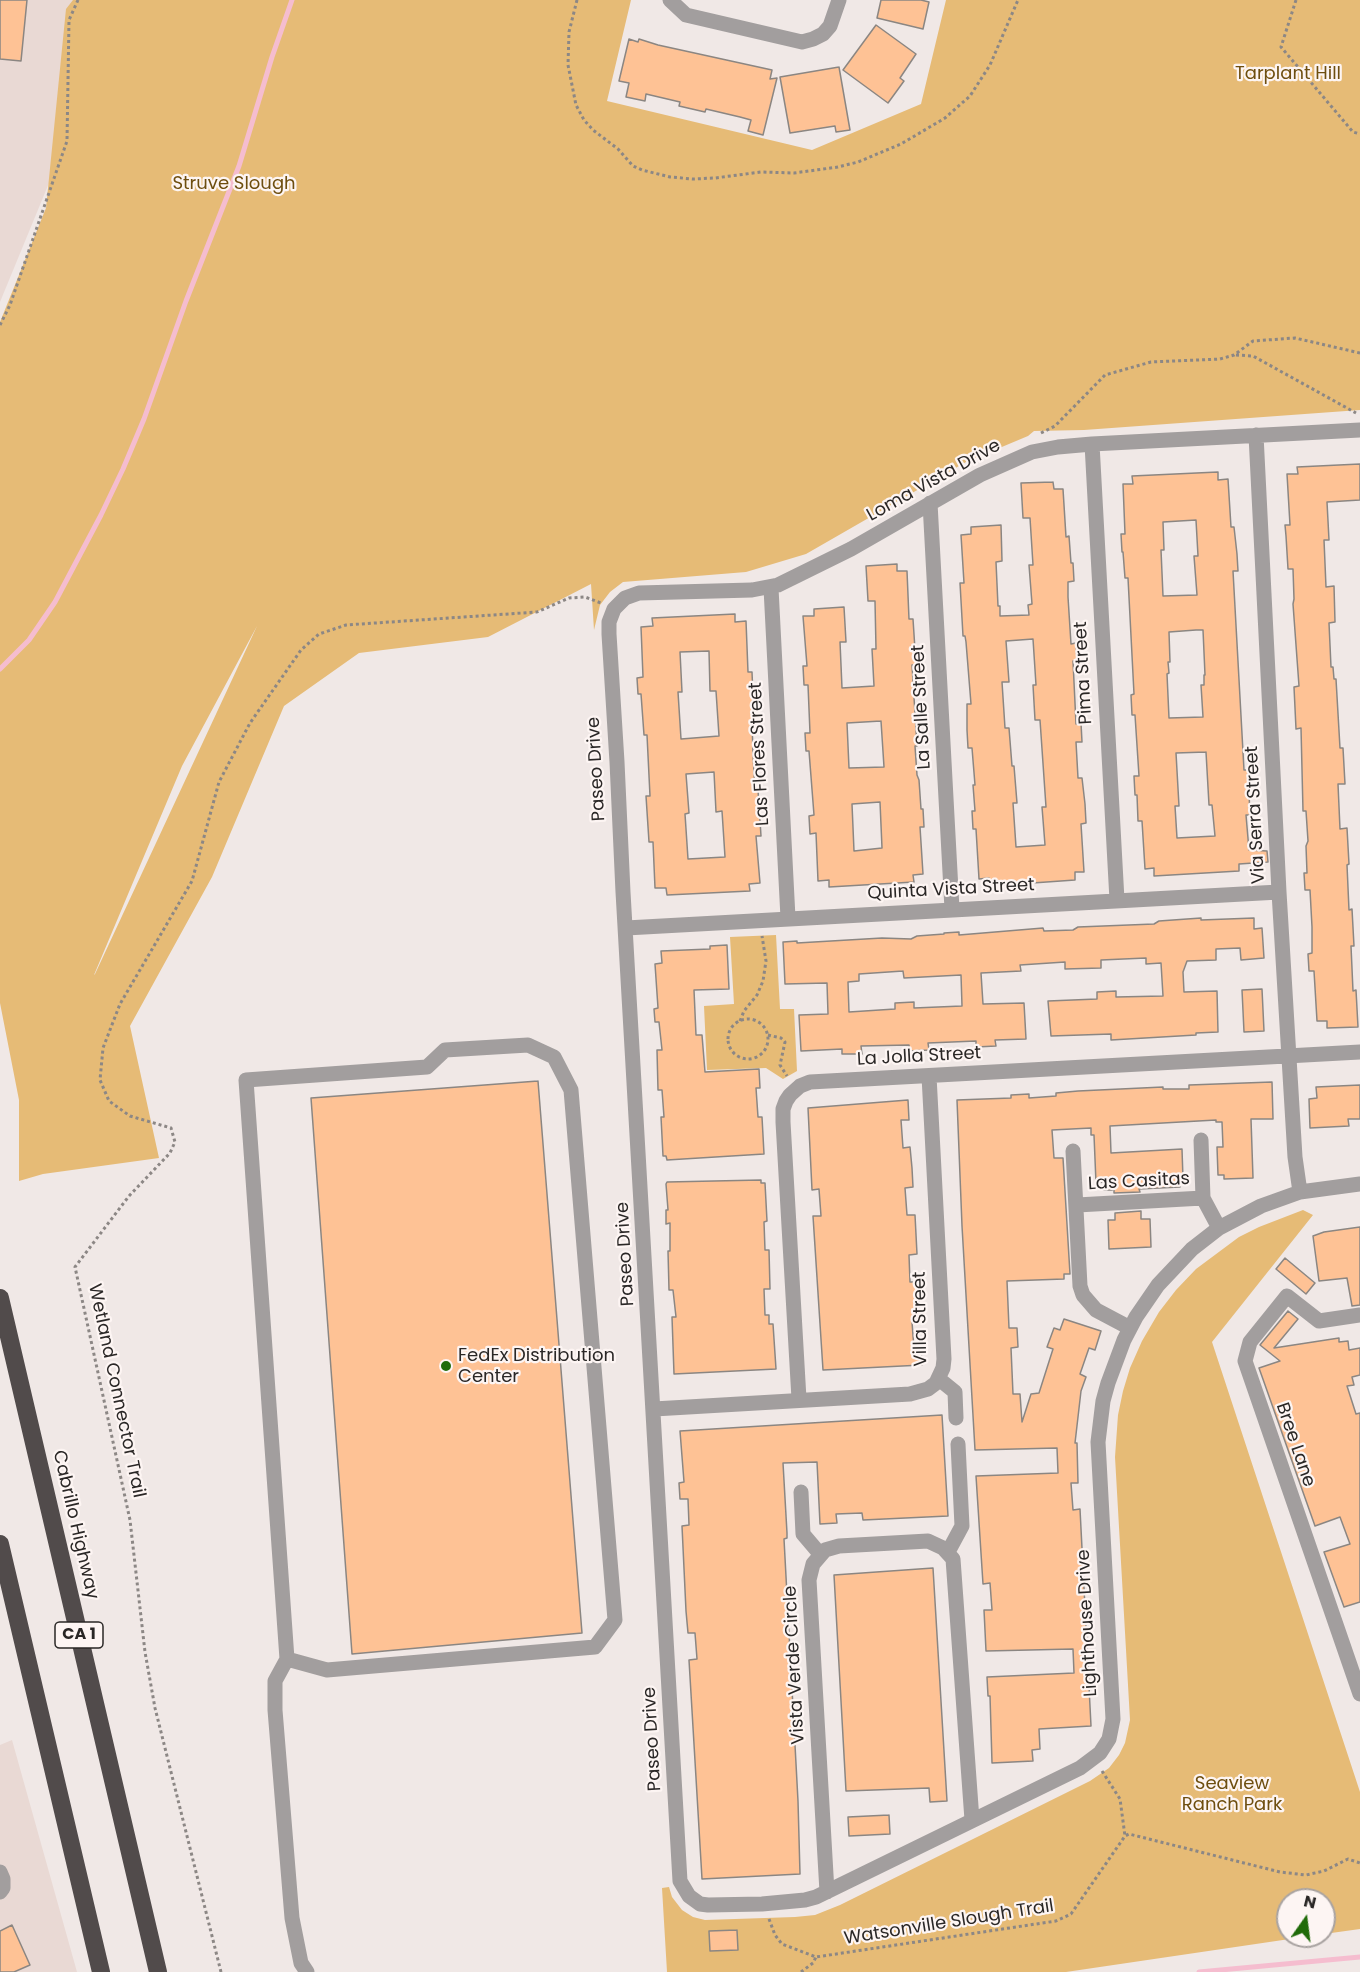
<!DOCTYPE html>
<style>
body{margin:0}
#map{position:relative;width:1360px;height:1972px;overflow:hidden;background:#f0e8e6;font-family:Poppins,sans-serif}
canvas{display:block}
.north{position:absolute;left:1276px;top:1888px;width:60px;height:60px;box-sizing:border-box;background:#fdf5f3;border:2px solid #a9a3a1;border-radius:50%;rotate:14deg;font-size:16px;font-weight:700;line-height:24px;text-align:center;color:#2a2726}
.north::after{content:'';display:block;margin:auto;width:21px;height:27px;background:#206b09;clip-path:polygon(50% 0,100% 100%,50% 72%,0 100%)}
</style>
<div id="map">
<canvas width="1360" height="1972"></canvas>
<div class="north">N</div>
</div>
<script>
const ctx = document.querySelector('canvas').getContext('2d');
ctx.lineJoin = 'round';
function paint(path, color) { ctx.fillStyle = color; ctx.fill(path, 'evenodd'); }
const toPath = rows => new Path2D(rows.map(r => 'M' + r).join(''));
function trace(path, color, width, dash) { ctx.strokeStyle = color; ctx.lineWidth = width; ctx.lineCap = dash ? 'butt' : 'round'; ctx.setLineDash(dash || []); ctx.stroke(path); }
function label(font, color, halo, rows, align = 'center') {
  ctx.font = font + ' Poppins,sans-serif'; ctx.lineWidth = 4.5; ctx.setLineDash([]); ctx.textBaseline = 'middle'; ctx.strokeStyle = halo; ctx.fillStyle = color; for (const [text, x, y, turn = 0] of rows) {
    ctx.save(); ctx.translate(x, y); ctx.rotate((+turn || 0) * Math.PI / 180); ctx.textAlign = isNaN(turn) ? turn : align; if (halo) ctx.strokeText(text, 0, 0); ctx.fillText(text, 0, 0); ctx.restore();
  }
}
paint(toPath([
 [0,0,78,0,56,166,0,302],
 [12,1740,77,1972,0,1972,0,1745]
]), '#e9d9d4');
paint(toPath([
 [73,0,631,0,607,101,812,150,921,104,946,0,1360,0,1360,410,1084,430,1034,431,1028,436,966,462,806,554,746,572,623,582,610,592,600,605,594,630,591,584,488,637,359,653,284,706,212,877,130,1026,159,1158,43,1174,19,1181,19,1100,0,1003,0,322,46,208,66,9],
 [257,626,95,974,94,975,182,766],
 [776,935,780,1009,794,1009,797,1071,783,1079,766,1068,707,1070,704,1006,734,1004,730,937],
 [1303,1210,1313,1215,1212,1342,1360,1792,1360,1929,1324,1934,1324,1900,1288,1900,1288,1936,1310,1936,1066,1972,667,1972,662,1888,669,1887,672,1897,682,1910,693,1917,705,1920,795,1917,815,1915,840,1905,1090,1781,1109,1768,1119,1755,1125,1743,1130,1720,1115,1457,1118,1415,1123,1391,1130,1368,1142,1341,1159,1312,1176,1290,1196,1269,1239,1237,1259,1227]
]), '#e6bb76');
trace(toPath([
 [0,669,29,640,55,602,101,515,123,469,144,419,186,301,239,166,272,57,292,0],
 [1199,1972,1360,1957]
]), '#f5bdcf', 5);
const building = toPath([
 [0,0,27,0,21,61,0,59,0,0],
 [881,0,921,0,929,2,923,29,877,18,881,0],
 [876,25,916,54,900,78,904,81,888,103,843,70,876,25],
 [629,39,638,42,639,39,658,45,772,70,770,79,777,78,763,135,748,131,751,120,740,117,706,109,705,112,679,106,680,102,646,94,645,101,626,97,629,83,619,81,629,39],
 [839,67,850,130,836,132,835,126,790,133,780,77,839,67],
 [1360,464,1360,500,1327,502,1329,540,1324,540,1326,587,1334,586,1335,622,1329,623,1331,667,1333,667,1334,679,1336,679,1340,748,1343,748,1345,784,1338,784,1340,829,1347,828,1349,864,1347,865,1349,910,1352,909,1354,946,1351,946,1353,991,1356,990,1358,1027,1327,1028,1327,1021,1317,1021,1314,971,1309,971,1308,954,1312,953,1312,927,1310,890,1305,890,1304,873,1307,873,1306,846,1308,841,1306,811,1303,811,1301,728,1296,729,1294,687,1299,686,1293,604,1294,599,1293,569,1288,569,1286,536,1285,525,1290,525,1287,474,1298,474,1297,467,1360,464],
 [1218,472,1218,480,1228,479,1231,527,1234,527,1237,554,1238,571,1233,571,1244,770,1248,770,1250,815,1246,815,1249,850,1267,851,1268,862,1239,864,1239,871,1154,876,1154,868,1145,869,1142,821,1138,821,1137,795,1135,795,1134,776,1139,776,1135,715,1132,715,1131,695,1134,694,1128,578,1125,578,1123,552,1122,552,1121,534,1125,534,1123,484,1133,484,1132,476,1218,472],
 [1196,520,1198,556,1194,556,1197,595,1163,596,1161,550,1164,550,1163,522,1196,520],
 [1196,630,1203,630,1205,675,1204,675,1204,685,1201,685,1203,717,1169,718,1167,674,1169,673,1168,662,1170,662,1169,632,1196,630],
 [1206,752,1209,805,1212,805,1215,836,1177,838,1175,806,1179,806,1176,753,1206,752],
 [1053,482,1054,489,1063,489,1066,537,1069,536,1071,563,1073,563,1074,581,1068,582,1068,597,1071,644,1076,643,1077,661,1073,661,1076,724,1081,723,1082,742,1076,742,1078,778,1082,778,1085,804,1086,823,1081,824,1084,872,1075,872,1075,880,990,886,989,878,979,879,976,829,973,829,972,811,975,811,973,785,975,785,972,748,968,748,967,730,967,704,971,704,966,642,965,636,963,636,960,583,964,583,961,535,971,534,971,527,1001,525,1002,561,996,562,998,606,1000,606,1000,616,1029,615,1028,605,1032,604,1029,565,1033,565,1030,518,1023,518,1021,483,1053,482],
 [1033,639,1036,685,1033,685,1035,720,1040,720,1046,807,1042,807,1045,845,1016,847,1013,803,1017,803,1014,766,1012,766,1009,728,1005,728,1002,682,1009,682,1006,641,1033,639],
 [897,564,897,571,907,571,909,619,913,619,916,665,912,665,917,746,915,746,917,775,919,780,921,809,923,809,924,827,920,827,923,874,913,875,914,882,829,887,829,880,818,881,816,833,810,834,809,816,814,815,809,751,806,751,805,733,810,733,808,685,804,685,803,666,807,666,803,616,814,616,814,609,844,607,846,642,840,642,842,688,874,686,872,649,876,649,875,601,868,601,866,566,897,564],
 [881,721,884,767,849,768,847,723,881,721],
 [880,802,882,848,854,851,852,804,880,802],
 [735,614,735,622,746,621,748,672,752,672,754,720,752,720,753,754,755,791,758,790,761,836,756,836,760,883,749,884,750,891,667,895,666,888,655,888,653,842,649,842,646,796,650,796,647,735,644,735,641,694,638,694,637,678,643,677,641,627,653,626,652,618,735,614],
 [709,651,710,691,716,691,719,736,681,739,678,692,682,692,680,652,709,651],
 [714,772,716,812,722,811,725,857,688,859,685,814,689,813,686,774,714,772],
 [1201,918,1201,920,1254,918,1254,929,1262,928,1264,958,1241,960,1240,948,1216,949,1216,960,1187,961,1183,972,1184,992,1217,991,1218,1032,1196,1033,1196,1035,1111,1040,1111,1034,1051,1036,1048,1001,1097,999,1097,992,1116,991,1116,997,1163,996,1161,963,1146,964,1146,958,1101,960,1101,968,1065,969,1065,962,1020,965,1021,971,981,973,983,1004,1024,1003,1026,1039,995,1040,996,1046,976,1047,976,1041,928,1043,929,1050,910,1051,909,1045,861,1046,862,1054,842,1054,842,1049,801,1051,799,1015,828,1014,827,983,785,984,783,942,797,941,797,943,882,938,911,939,917,936,944,934,944,933,959,932,959,935,1043,928,1044,931,1073,930,1078,927,1154,924,1159,921,1201,918],
 [903,971,904,978,961,975,962,1006,914,1008,914,1002,895,1003,895,1009,849,1012,848,982,859,981,859,974,903,971],
 [727,945,729,989,694,990,696,1035,702,1035,705,1072,759,1069,760,1088,756,1088,758,1117,762,1117,764,1154,667,1160,666,1156,663,1156,661,1117,664,1117,662,1090,658,1090,657,1050,662,1050,659,1022,655,1022,654,1009,658,1008,655,964,662,963,661,951,710,949,710,946,727,945],
 [1262,989,1264,1031,1244,1032,1242,990,1262,989],
 [538,1081,582,1633,352,1654,311,1098,538,1081],
 [1272,1082,1273,1119,1251,1119,1253,1178,1224,1179,1224,1175,1218,1175,1217,1147,1223,1147,1222,1122,1216,1122,1216,1120,1110,1126,1111,1153,1182,1149,1183,1179,1180,1179,1180,1187,1139,1189,1140,1192,1114,1193,1114,1190,1104,1190,1104,1182,1096,1183,1094,1135,1091,1135,1091,1128,1052,1130,1054,1158,1063,1158,1070,1274,1064,1274,1064,1279,1007,1281,1009,1328,1017,1328,1018,1347,1011,1348,1013,1394,1020,1394,1022,1422,1031,1394,1039,1393,1053,1349,1047,1347,1054,1328,1060,1330,1064,1319,1101,1331,1095,1350,1089,1348,1080,1374,1086,1377,1081,1391,1075,1443,1077,1443,1078,1483,1071,1483,1073,1510,1080,1509,1091,1726,1039,1729,1040,1749,1032,1750,1033,1761,992,1763,990,1696,988,1696,987,1677,1074,1673,1073,1649,986,1651,984,1610,992,1610,990,1583,983,1584,976,1476,1058,1473,1057,1448,975,1450,962,1226,957,1100,1011,1098,1011,1095,1029,1094,1029,1098,1056,1096,1056,1093,1078,1091,1163,1087,1163,1089,1189,1089,1189,1085,1272,1082],
 [1360,1085,1360,1119,1348,1119,1349,1126,1310,1128,1309,1099,1317,1098,1316,1087,1360,1085],
 [908,1100,909,1120,901,1120,903,1148,910,1147,912,1168,913,1187,905,1188,907,1215,915,1215,917,1254,909,1255,910,1282,918,1282,920,1322,912,1322,914,1349,921,1349,922,1365,823,1370,813,1216,821,1216,819,1189,812,1190,808,1108,908,1100],
 [761,1180,761,1183,765,1183,767,1221,764,1222,765,1250,769,1250,770,1289,764,1289,765,1315,769,1315,769,1324,773,1324,776,1369,674,1374,672,1317,676,1317,673,1290,669,1290,668,1251,670,1251,670,1223,666,1224,666,1210,668,1210,666,1184,667,1182,761,1180],
 [1141,1211,1141,1219,1150,1219,1151,1247,1109,1249,1108,1220,1115,1220,1115,1213,1141,1211],
 [1360,1227,1360,1305,1352,1306,1347,1278,1319,1281,1313,1236,1324,1232,1360,1227],
 [1285,1258,1315,1283,1306,1294,1276,1269,1285,1258],
 [1288,1311,1298,1319,1274,1348,1339,1338,1339,1342,1348,1341,1349,1350,1360,1348,1360,1375,1352,1377,1354,1385,1347,1386,1356,1414,1360,1413,1360,1602,1344,1607,1324,1552,1350,1544,1340,1517,1315,1526,1259,1368,1280,1361,1260,1345,1288,1311],
 [942,1415,948,1516,863,1520,862,1513,836,1514,837,1523,820,1524,817,1462,783,1463,787,1533,787,1538,784,1539,798,1801,800,1874,702,1879,689,1660,697,1659,695,1633,688,1633,686,1611,682,1526,689,1525,688,1499,680,1499,679,1483,684,1482,680,1431,942,1415],
 [933,1568,947,1801,930,1802,929,1788,846,1791,834,1575,933,1568],
 [889,1815,890,1834,849,1836,848,1817,889,1815],
 [12,1925,30,1965,14,1972,0,1972,0,1931,12,1925],
 [737,1930,738,1950,710,1951,709,1931,737,1930]
]);
paint(building, '#fec295');
trace(building, '#8b8682', 1.5);
trace(toPath([
 [577,0,569,32,568,65,576,105,584,120,593,130,618,149,633,166,642,170,670,177,693,179,715,178,761,172,794,173,838,167,858,162,901,144,945,118,970,96,990,65,1018,0],
 [1296,0,1281,47,1353,132,1360,134],
 [0,325,10,305,67,141,69,20,78,0],
 [1236,355,1253,356,1356,413],
 [1041,433,1055,426,1105,375,1151,362,1220,359,1234,355,1253,341,1295,338,1360,353],
 '728 1039a20 20 0 1 1 40 0a20 20 0 1 1-40 0Z',
 [740,1021,744,1011,757,995,763,981,766,961,762,936],
 [768,1035,781,1038,785,1042,780,1065,787,1076],
 [1102,1771,1120,1799,1125,1836],
 [769,1919,775,1935,782,1944,816,1957,1056,1921,1071,1914,1125,1836,1129,1834,1280,1872,1306,1875,1324,1871,1348,1859,1360,1863],
 [221,1972,155,1708,145,1652,130,1520,75,1267,129,1196,170,1153,175,1142,171,1128,130,1116,109,1101,100,1080,103,1048,120,1004,192,881,219,782,250,723,301,650,319,634,346,625,537,612,569,598,585,597,601,603],
 [801,1972,813,1963,816,1957]
]), '#8c8785', 3, [3, 3]);
trace(toPath([
 [670,0,686,15,802,42,813,39,823,34,830,26,839,0],
 [1360,430,1092,444,1058,447,1032,452,980,475,851,549,778,585,752,590,639,593,625,598,614,609,609,622,609,634,617,762,623,892,680,1881,689,1896,700,1904,708,1905,762,1904,805,1900,816,1897,1080,1768,1100,1753,1109,1739,1113,1719,1098,1442,1103,1401,1108,1383,1124,1340,1136,1317,1158,1285,1192,1249,1219,1228,1261,1206,1300,1192,1360,1184],
 [1256,435,1279,892,1295,1157,1300,1192],
 [1092,444,1117,900],
 [930,503,952,909],
 [771,588,788,918],
 [626,928,1279,892],
 [1201,1140,1203,1198,1219,1228],
 [1073,1151,1080,1286,1083,1295,1096,1310,1130,1328],
 [1077,1205,1203,1198],
 [1360,1315,1319,1321,1287,1296,1250,1342,1245,1361,1360,1694],
 [939,1379,955,1392,956,1418],
 [799,1399,783,1122,783,1109,786,1101,790,1095,800,1086,810,1082,1360,1052],
 [654,1409,910,1394,928,1389,936,1383,943,1368,944,1359,929,1076],
 [801,1492,803,1534,820,1554],
 [948,1552,962,1526,958,1444],
 [287,1659,327,1670,595,1647,615,1620,571,1090,554,1057,528,1045,445,1050,427,1067,246,1080,287,1659,275,1681,275,1710,292,1918,301,1963,307,1972],
 [0,1872,3,1879,3,1888,0,1892],
 [827,1892,809,1580,813,1564,825,1550,839,1546,928,1541,943,1548,953,1559,972,1820]
]), '#a29e9e', 15);
trace(toPath([
 [0,1298,158,1972],
 [0,1544,101,1972]
]), '#514b4b', 18);
for (const [x, y, r, color] of [
 [446,1366,6,"#206b09"]
]) { const dot = new Path2D(); dot.arc(x, y, r, 0, 2 * Math.PI); ctx.fillStyle = color; ctx.fill(dot); trace(dot, '#fdf5f3', 2); }
for (const [x, y, w] of [
 [79,1635,48]
]) { const box = new Path2D(); box.roundRect(x - w / 2, y - 13, w, 26, 4.5); ctx.fillStyle = '#fdf5f3'; ctx.fill(box); trace(box, '#2a2726', 1.5); }
label('bold 16px', '#2a2726', null, [
 ["CA 1",79,1635]
]);
label('18px', '#6e4e0f', '#fdf5f3', [
 ["Tarplant Hill",1288,74],
 ["Struve Slough",234,184],
 ["Seaview",1232,1784],
 ["Ranch Park",1232,1805]
]);
label('18px', '#2a2726', '#fdf5f3', [
 ["Loma Vista Drive",934,481,-29],
 ["Pima Street",1084,673,-93],
 ["La Salle Street",922,707,-93],
 ["Las Flores Street",760,754,-93],
 ["Paseo Drive",597,769,-93],
 ["Via Serra Street",1256,815,-93],
 ["Quinta Vista Street",951,890,-3],
 ["La Jolla Street",919,1057,-3],
 ["Las Casitas",1139,1182,-3],
 ["Paseo Drive",626,1254,-93],
 ["Villa Street",921,1319,-91],
 ["Wetland Connector Trail",116,1391,78],
 ["Bree Lane",1295,1445,71],
 ["Cabrillo Highway",75,1525,77],
 ["Lighthouse Drive",1088,1623,-93],
 ["Vista Verde Circle",795,1665,-93],
 ["Paseo Drive",653,1739,-93],
 ["Watsonville Slough Trail",949,1923,-9]
]);
label('18px', '#2a2726', '#fdf5f3', [
 ["FedEx Distribution",458,1356],
 ["Center",458,1377]
], 'left');
</script>
